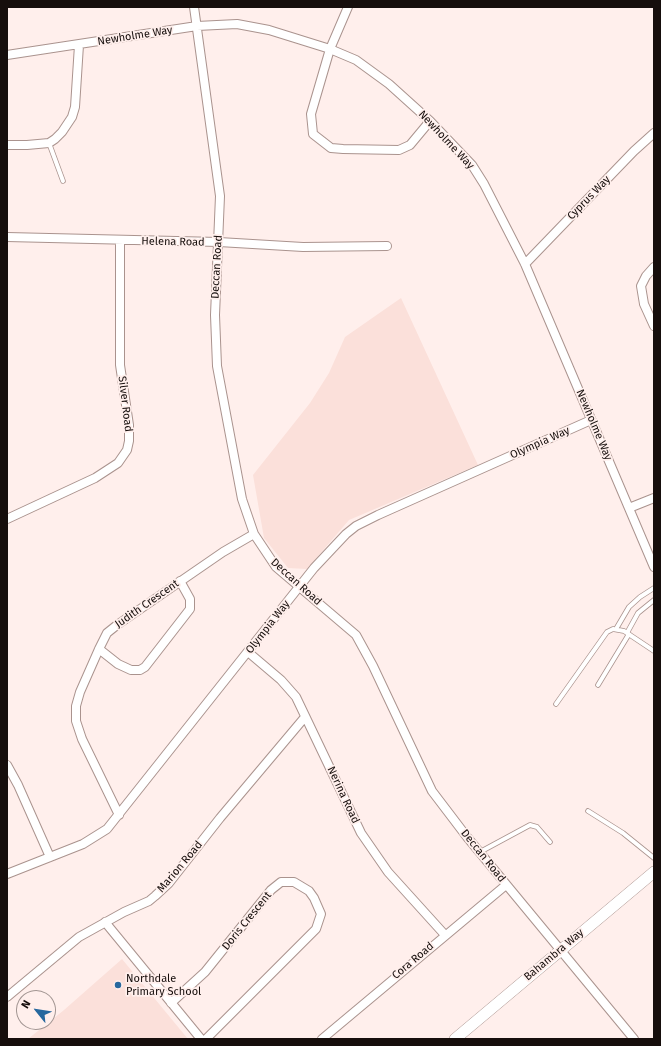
<!DOCTYPE html>
<style>
body{margin:0}
#map{position:relative;width:661px;height:1046px;overflow:hidden;background:#ffefec;font-family:"Fira Sans",sans-serif}
canvas{display:block}
.frame{position:absolute;inset:0;border:8px solid #160e0c;pointer-events:none}
.north{position:absolute;left:16px;top:990px;width:40px;height:40px;box-sizing:border-box;background:#ffefec;border:1px solid #a29592;border-radius:50%;rotate:300deg;font-size:11px;font-weight:700;line-height:16px;text-align:center;color:#160e0c}
.north::after{content:'';display:block;margin:auto;width:14px;height:18px;background:#27689e;clip-path:polygon(50% 0,100% 100%,50% 72%,0 100%)}
</style>
<div id="map">
<canvas width="661" height="1046"></canvas>
<div class="frame"></div>
<div class="north">N</div>
</div>
<script>
const ctx = document.querySelector('canvas').getContext('2d');
ctx.lineJoin = 'round';
function paint(path, color) { ctx.fillStyle = color; ctx.fill(path, 'evenodd'); }
const toPath = rows => new Path2D(rows.map(r => 'M' + r).join(''));
function trace(path, color, width, dash) { ctx.strokeStyle = color; ctx.lineWidth = width; ctx.lineCap = dash ? 'butt' : 'round'; ctx.setLineDash(dash || []); ctx.stroke(path); }
function label(font, color, halo, rows, align = 'center') {
  ctx.font = font + ' "Fira Sans",sans-serif'; ctx.lineWidth = 3.5; ctx.setLineDash([]); ctx.textBaseline = 'middle'; ctx.strokeStyle = halo; ctx.fillStyle = color; for (const [text, x, y, turn = 0] of rows) {
    ctx.save(); ctx.translate(x, y); ctx.rotate((+turn || 0) * Math.PI / 180); ctx.textAlign = isNaN(turn) ? turn : align; if (halo) ctx.strokeText(text, 0, 0); ctx.fillText(text, 0, 0); ctx.restore();
  }
}
paint(toPath([
 [401,298,478,465,349,520,307,569,288,568,264,538,253,475,310,403,329,373,345,337],
 [122,959,188,1039,28,1039,64,1010]
]), '#fbe0da');
const lane = toPath([
 [49,143,63,181],
 [616,629,629,607,640,597,654,588],
 [627,633,638,613,654,600],
 [598,685,629,634],
 [556,704,607,632,613,629,624,631,654,651],
 [588,811,623,833,654,858],
 [480,852,530,825,537,827,550,842]
]);
const street = toPath([
 [194,7,220,196,215,315,217,366,242,499,254,534,276,567,356,635,373,666,432,791,467,837,634,1039],
 [348,7,330,49,311,114,313,134,331,148,343,149,399,150,410,145,430,121],
 [7,55,197,26,237,24,269,30,330,49,356,60,389,84,430,121,472,165,484,184,525,264,654,567],
 [7,145,27,145,49,143,55,139,62,132,72,117,75,107,79,45],
 [7,237,219,242,303,247,387,246],
 [525,264,634,151,654,133],
 [654,267,646,276,641,286,644,304,654,326],
 [629,508,654,498],
 [7,519,95,478,118,463,127,450,129,441,129,425,120,365,120,241],
 [99,649,118,664,131,670,140,670,145,667,190,609,190,599,180,581],
 [248,652,281,680,296,697,361,833,388,872,445,935],
 [7,765,18,785,50,857],
 [119,815,82,739,76,721,76,706,80,692,99,649,107,633,117,625,223,552,254,534],
 [7,874,83,844,107,829,314,568,346,534,356,526,378,515,591,420],
 [105,922,201,1039],
 [7,997,79,937,124,912,149,901,155,896,169,883,220,818,305,717],
 [171,1003,205,972,271,890,281,882,294,882,309,891,314,898,321,914,316,929,206,1039],
 [322,1039,506,885]
]);
const secondary = toPath([
 [455,1039,654,872]
]);
trace(lane, '#aa938e', 5.5);
trace(street, '#aa938e', 10);
trace(secondary, '#aa938e', 12);
trace(lane, '#fff', 4);
trace(street, '#fff', 8);
trace(secondary, '#fff', 11);
for (const [x, y, r, color] of [
 [118,985,4,"#27689e"]
]) { const dot = new Path2D(); dot.arc(x, y, r, 0, 2 * Math.PI); ctx.fillStyle = color; ctx.fill(dot); trace(dot, '#ffefec', 1.5); }
label('11px', '#160e0c', '#ffefec', [
 ["Newholme Way",135,36,-9],
 ["Newholme Way",446,140,47],
 ["Cyprus Way",589,198,-46],
 ["Helena Road",173,242,1],
 ["Deccan Road",217,267,-87],
 ["Silver Road",125,404,83],
 ["Newholme Way",594,425,67],
 ["Olympia Way",540,443,-24],
 ["Deccan Road",296,582,42],
 ["Judith Crescent",147,604,-35],
 ["Olympia Way",268,627,-52],
 ["Nerina Road",343,795,65],
 ["Deccan Road",483,856,51],
 ["Marion Road",180,867,-50],
 ["Doris Crescent",247,921,-51],
 ["Bahambra Way",554,955,-40],
 ["Cora Road",413,961,-40]
]);
label('11px', '#160e0c', '#ffefec', [
 ["Northdale",126,979],
 ["Primary School",126,992]
], 'left');
</script>
